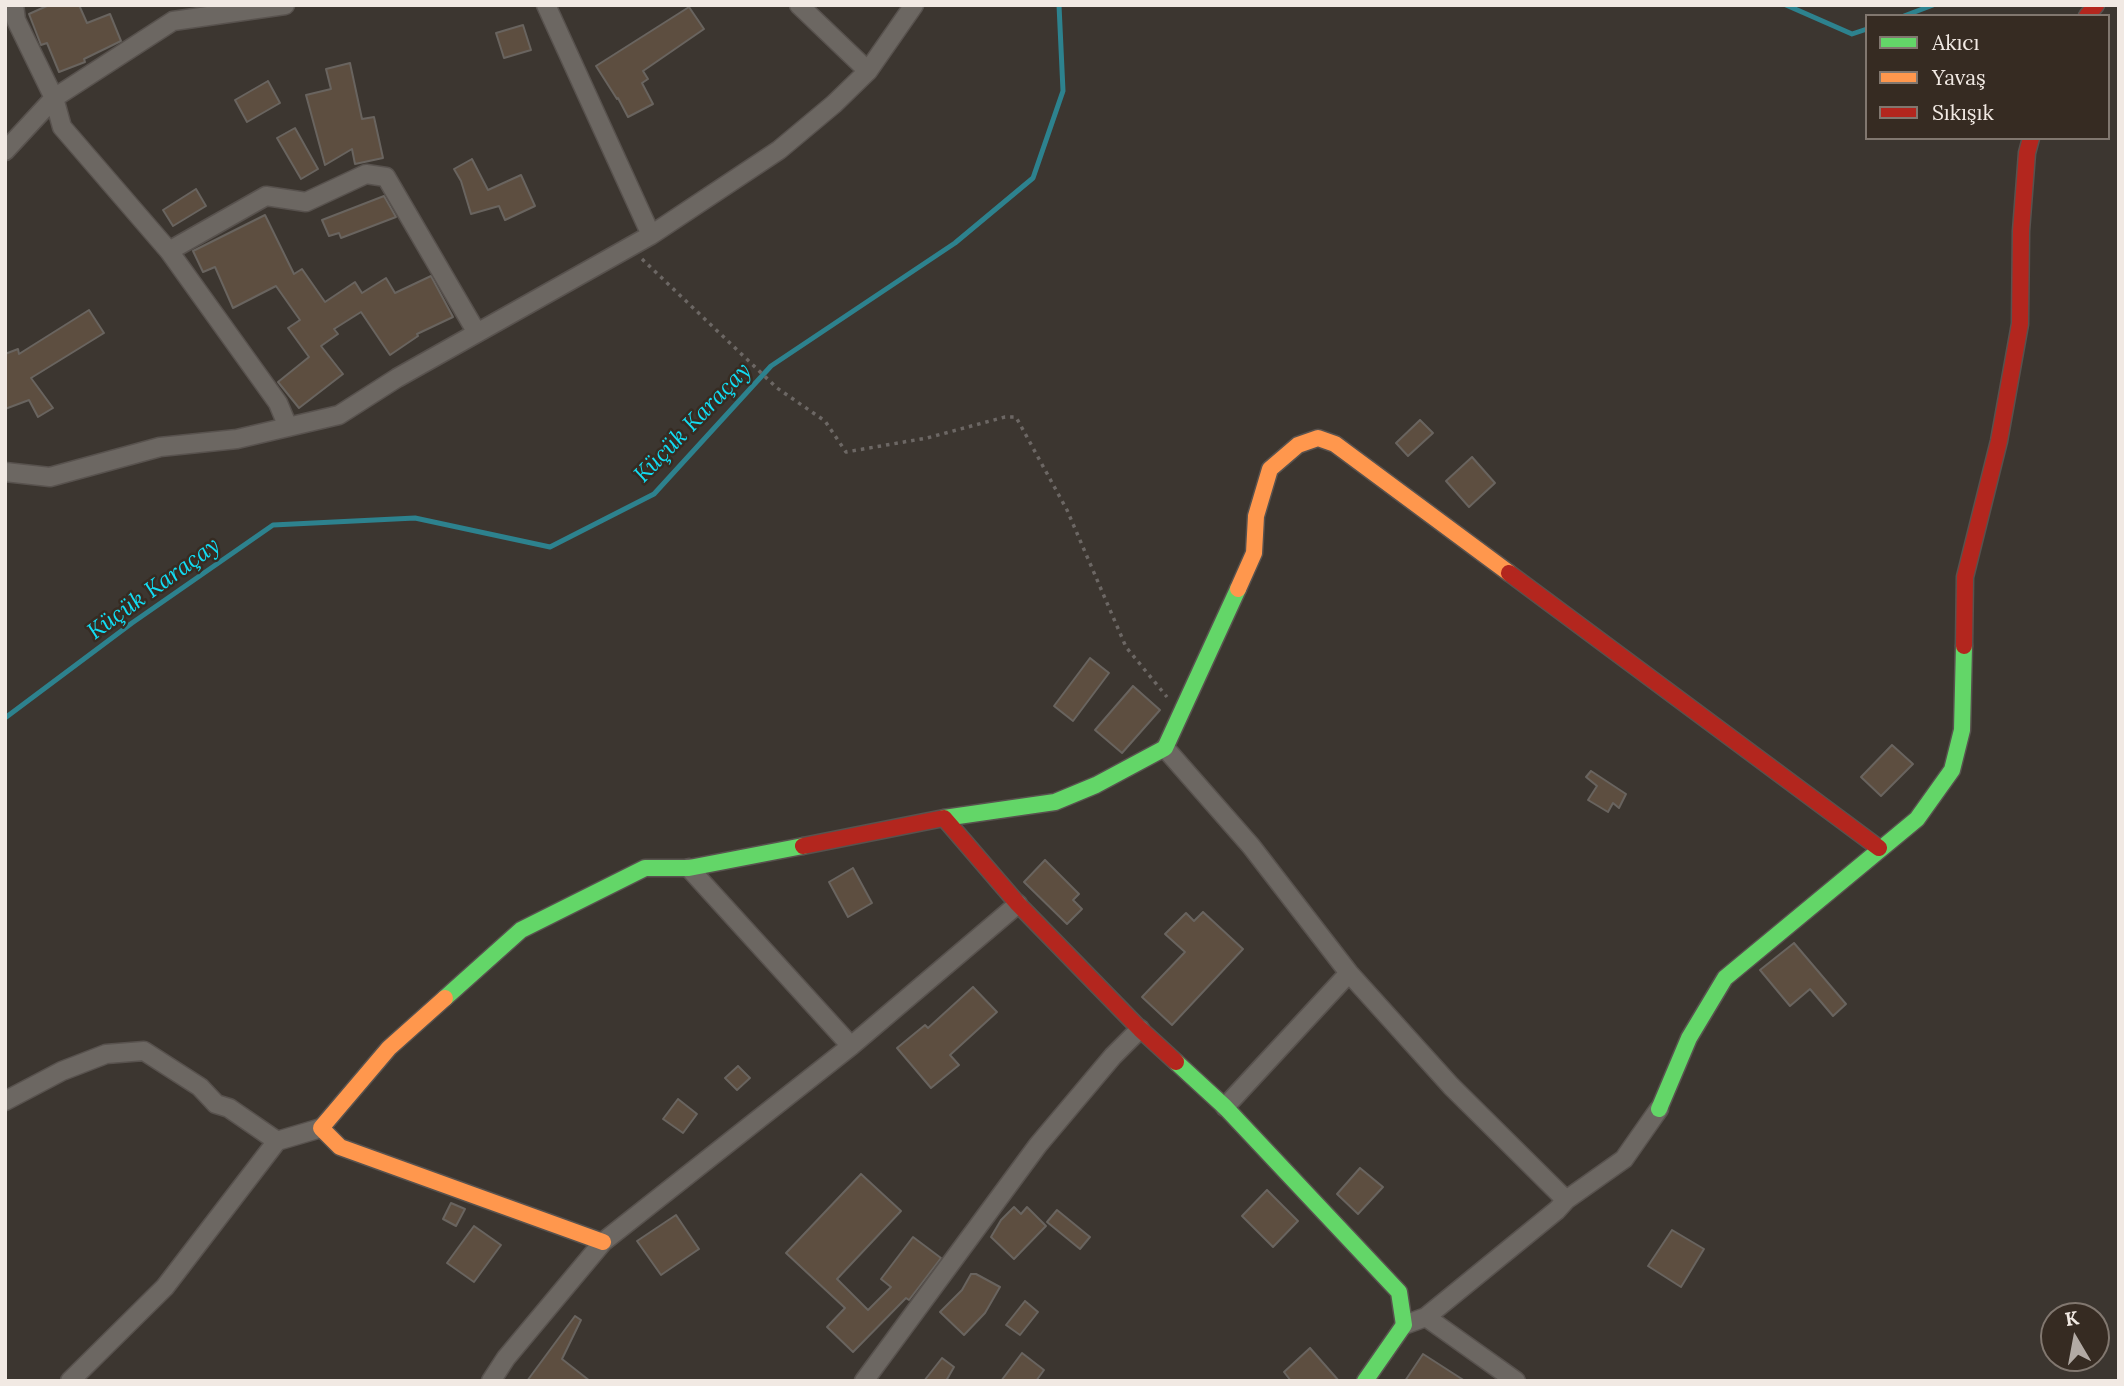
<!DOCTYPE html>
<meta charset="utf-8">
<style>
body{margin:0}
#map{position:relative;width:2124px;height:1386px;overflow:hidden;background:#3c3630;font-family:Lora,serif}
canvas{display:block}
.frame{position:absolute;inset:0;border:7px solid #f1e9e3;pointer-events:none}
.legend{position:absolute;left:1865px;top:14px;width:245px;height:126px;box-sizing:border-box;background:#362b22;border:2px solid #81776f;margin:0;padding:9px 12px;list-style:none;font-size:21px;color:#f1e9e3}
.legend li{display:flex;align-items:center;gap:14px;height:35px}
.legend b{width:35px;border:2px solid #81776f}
.north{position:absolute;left:2040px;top:1302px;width:70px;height:70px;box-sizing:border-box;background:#362b22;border:2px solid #81776f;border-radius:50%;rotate:350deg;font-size:19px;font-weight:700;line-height:28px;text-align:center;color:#f1e9e3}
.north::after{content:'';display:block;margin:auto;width:24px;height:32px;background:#b2aaa4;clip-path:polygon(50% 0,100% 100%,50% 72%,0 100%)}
</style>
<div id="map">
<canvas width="2124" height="1386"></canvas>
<div class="frame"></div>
<ul class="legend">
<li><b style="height:9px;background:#63d668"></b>Akıcı</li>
<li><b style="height:9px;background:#ff974d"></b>Yavaş</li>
<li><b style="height:9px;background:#b3261e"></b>Sıkışık</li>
</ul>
<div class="north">K</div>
</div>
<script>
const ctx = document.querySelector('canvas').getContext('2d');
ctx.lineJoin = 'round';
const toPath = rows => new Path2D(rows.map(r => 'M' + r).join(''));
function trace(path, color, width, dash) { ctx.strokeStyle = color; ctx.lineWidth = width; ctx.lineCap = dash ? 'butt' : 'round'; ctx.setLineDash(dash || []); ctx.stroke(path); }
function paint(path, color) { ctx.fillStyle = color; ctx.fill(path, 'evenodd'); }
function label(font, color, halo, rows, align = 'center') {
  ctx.font = font + ' Lora,serif'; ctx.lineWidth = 5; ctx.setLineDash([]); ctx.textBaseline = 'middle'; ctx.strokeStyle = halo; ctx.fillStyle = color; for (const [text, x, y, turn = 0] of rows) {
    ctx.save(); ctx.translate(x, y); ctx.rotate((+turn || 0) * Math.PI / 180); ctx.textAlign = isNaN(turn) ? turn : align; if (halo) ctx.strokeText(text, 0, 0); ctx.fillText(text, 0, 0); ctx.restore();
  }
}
trace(toPath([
 [1786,5,1852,34,1867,29],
 [1904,16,1933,5],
 [5,718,132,623,273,525,415,518,550,547,654,494,771,366,955,243,1033,178,1063,91,1059,5]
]), '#2d828e', 5);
const building = toPath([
 [49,5,79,5,87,23,110,14,121,41,84,59,85,62,59,72,47,43,41,45,29,14,49,5],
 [689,7,704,29,643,71,648,79,642,83,653,104,628,117,618,98,617,99,596,66,689,7],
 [523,25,531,50,504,58,496,33,523,25],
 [350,63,362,119,374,117,383,158,355,164,352,149,325,165,306,95,331,89,326,69,350,63],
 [268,81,280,103,247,122,235,100,268,81],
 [295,128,318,169,301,179,277,138,295,128],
 [472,159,488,190,521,175,535,206,505,220,499,206,471,214,461,181,454,169,472,159],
 [196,189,206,206,173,226,163,210,196,189],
 [384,196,396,217,341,238,339,233,329,236,322,220,384,196],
 [265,215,294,274,302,269,325,302,355,282,362,293,386,278,395,293,431,276,453,317,417,334,418,336,390,355,361,312,334,329,338,334,321,346,343,374,299,408,278,382,309,357,288,328,300,320,276,286,233,308,215,267,203,272,193,251,265,215],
 [89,310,104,333,31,378,53,408,38,417,29,400,5,409,5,354,18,349,19,354,89,310],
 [1420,420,1433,433,1408,456,1396,443,1420,420],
 [1472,457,1495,483,1469,507,1446,481,1472,457],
 [1090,658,1109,673,1073,721,1054,706,1090,658],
 [1133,686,1160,710,1122,753,1095,730,1133,686],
 [1892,745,1913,764,1881,796,1861,777,1892,745],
 [1591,771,1626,794,1619,808,1613,803,1608,812,1588,800,1597,786,1586,777,1591,771],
 [1045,860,1079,894,1073,900,1082,909,1067,924,1024,882,1045,860],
 [853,868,872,903,848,917,829,882,853,868],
 [1203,912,1243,949,1172,1025,1142,997,1185,952,1165,934,1186,913,1194,921,1203,912],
 [1794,943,1846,1004,1833,1016,1810,989,1790,1006,1760,970,1794,943],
 [973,987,997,1012,950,1055,959,1065,931,1088,897,1048,925,1025,928,1028,973,987],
 [738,1066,750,1078,737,1090,725,1078,738,1066],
 [678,1099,697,1114,683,1133,663,1119,678,1099],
 [1360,1168,1383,1187,1358,1214,1337,1194,1360,1168],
 [861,1174,901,1211,837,1279,868,1310,891,1287,881,1279,913,1237,941,1258,909,1300,906,1298,853,1352,827,1327,845,1308,786,1253,861,1174],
 [1267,1190,1298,1221,1273,1247,1242,1216,1267,1190],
 [451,1203,465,1209,456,1226,443,1219,451,1203],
 [1014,1207,1021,1214,1027,1207,1046,1226,1014,1259,991,1237,1001,1220,1014,1207],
 [1057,1210,1090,1237,1080,1249,1047,1222,1057,1210],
 [676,1215,699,1249,661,1275,637,1241,676,1215],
 [474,1226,501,1245,474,1282,447,1263,474,1226],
 [1672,1230,1704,1249,1681,1287,1648,1266,1672,1230],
 [971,1274,976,1274,1000,1287,985,1313,964,1335,940,1312,962,1290,971,1274],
 [1025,1301,1038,1312,1020,1335,1006,1325,1025,1301],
 [575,1316,581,1320,562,1359,590,1381,527,1381,575,1316],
 [1310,1348,1339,1381,1291,1381,1284,1372,1310,1348],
 [1022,1353,1044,1370,1036,1381,1001,1381,1022,1353],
 [1423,1354,1465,1381,1405,1381,1423,1354],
 [942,1358,954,1367,946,1381,924,1381,942,1358]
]);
paint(building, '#5d4e40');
trace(building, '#69645f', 2);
const street = toPath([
 [14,5,16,20,54,98,62,127,169,251,278,403,288,427],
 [546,5,651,235],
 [799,5,868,71],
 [5,151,54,98,173,21,285,5],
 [169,251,266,196,306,202,366,174,386,177,477,333],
 [5,472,50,477,160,447,237,439,339,415,397,378,651,235,779,150,834,104,868,71,914,5],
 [1165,748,1251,846,1349,973,1451,1086,1566,1200],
 [689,868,851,1046],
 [5,1101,62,1071,106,1054,144,1051,200,1087,216,1104,229,1108,277,1141],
 [1225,1107,1349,973],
 [1426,1317,1516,1381],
 [1404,1325,1426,1317,1557,1210,1566,1200,1624,1159,1659,1109],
 [70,1381,165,1287,277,1141,321,1128],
 [491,1381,506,1358,603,1242,851,1046,1018,904],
 [864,1381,1038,1145,1113,1056,1140,1029]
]);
const fast = toPath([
 [944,818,1055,802,1096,785,1165,748,1238,589],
 [445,998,521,930,645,868,689,868,803,846],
 [1176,1062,1225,1107,1399,1292,1404,1325,1365,1381],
 [1659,1109,1689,1038,1725,978,1917,819,1952,770,1962,730,1964,646]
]);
const slow = toPath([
 [1238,589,1254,553,1256,516,1270,469,1298,445,1318,438,1335,444,1509,573],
 [445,998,389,1048,321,1128,340,1147,603,1242]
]);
const jam = toPath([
 [2087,16,2096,5],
 [1509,573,1879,848],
 [1964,646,1965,577,1999,441,2020,324,2021,231,2027,153,2031,138],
 [803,846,944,818,1018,904,1140,1029,1176,1062]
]);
trace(street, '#58524e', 21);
trace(fast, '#58524e', 19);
trace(slow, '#58524e', 19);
trace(jam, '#58524e', 19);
trace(toPath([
 [642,259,777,388,825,421,846,452,927,438,1005,417,1016,417,1067,510,1126,647,1167,697]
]), '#6c6764', 3.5, [3.5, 5]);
trace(street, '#6c6762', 18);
trace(fast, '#63d668', 16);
trace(slow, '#ff974d', 16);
trace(jam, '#b3261e', 16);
label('italic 23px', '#12dcf3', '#362b22', [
 ["Küçük Karaçay",693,423,-46],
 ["Küçük Karaçay",154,589,-36]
]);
</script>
